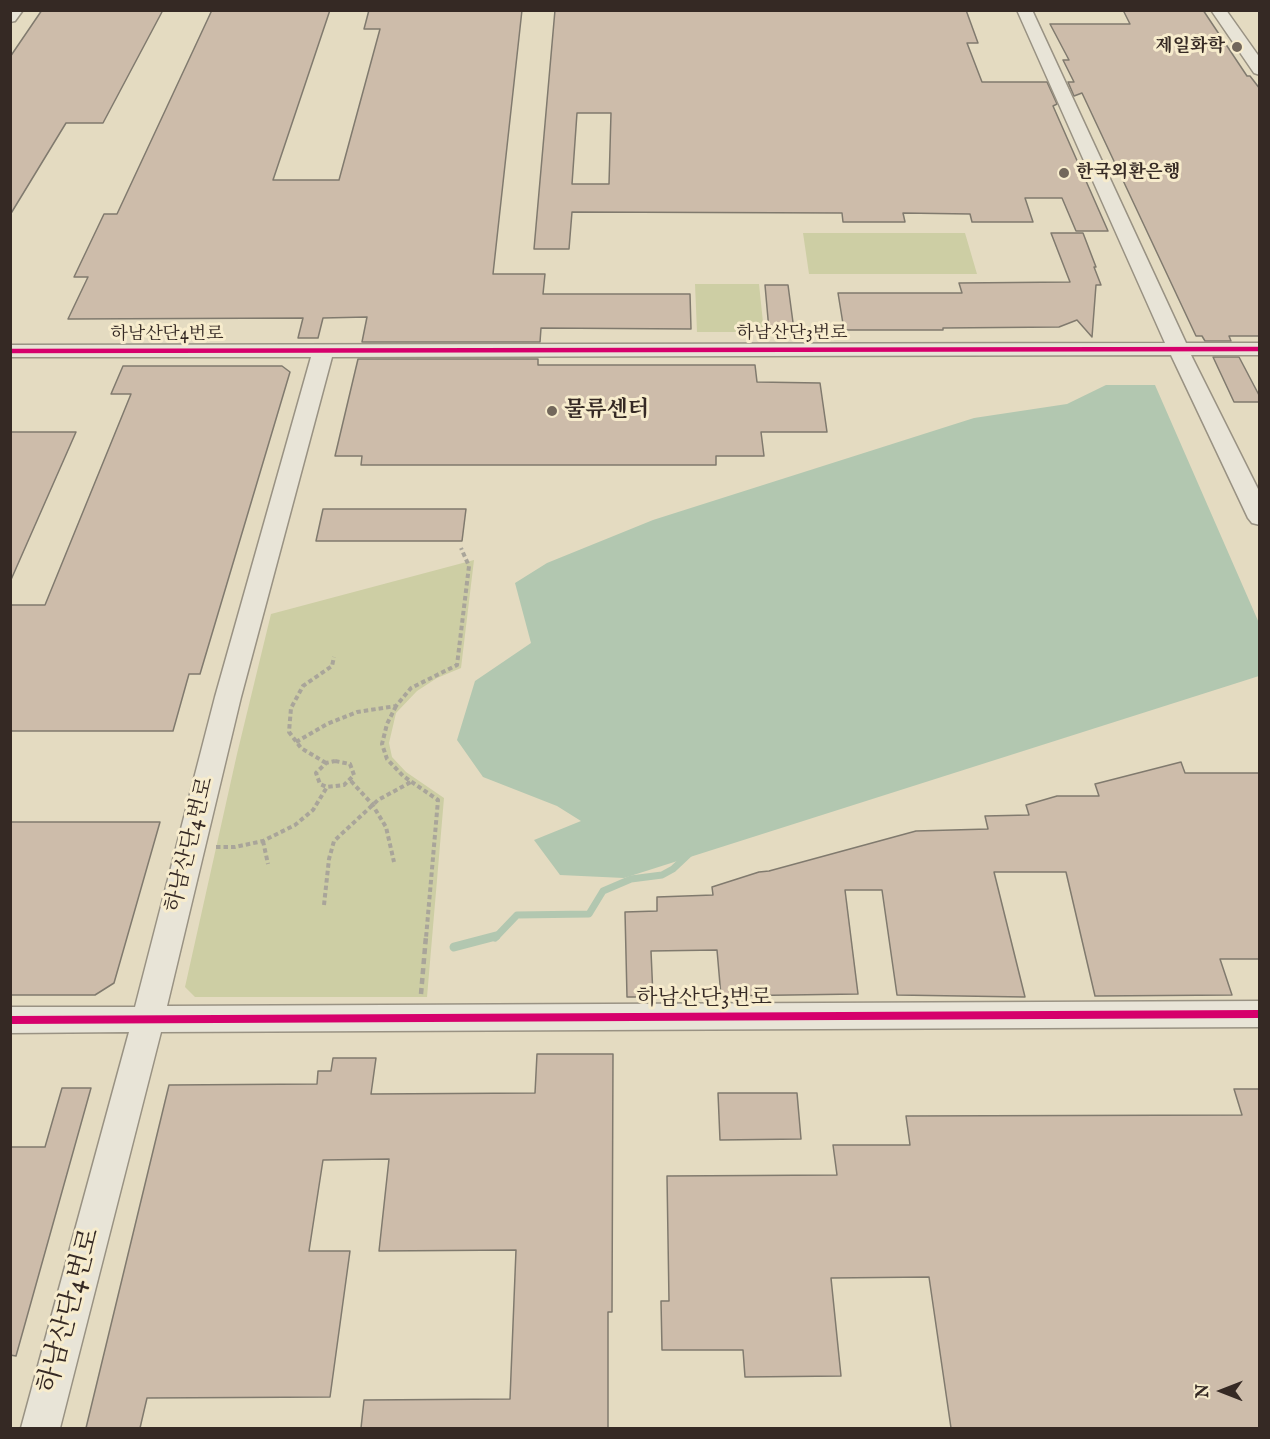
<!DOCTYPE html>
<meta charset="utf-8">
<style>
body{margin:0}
#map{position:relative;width:1270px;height:1439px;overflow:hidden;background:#e4dbc1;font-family:"IM FELL English",serif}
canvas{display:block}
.frame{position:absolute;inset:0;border:12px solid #352924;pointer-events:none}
.north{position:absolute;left:1192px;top:1361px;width:60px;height:60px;-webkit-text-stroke:4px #f7eccd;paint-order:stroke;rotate:270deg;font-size:16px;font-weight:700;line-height:24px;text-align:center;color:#352924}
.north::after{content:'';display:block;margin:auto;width:21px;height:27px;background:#352924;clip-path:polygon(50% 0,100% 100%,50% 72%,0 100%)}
</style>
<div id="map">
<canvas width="1270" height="1439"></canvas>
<div class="frame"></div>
<div class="north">N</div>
</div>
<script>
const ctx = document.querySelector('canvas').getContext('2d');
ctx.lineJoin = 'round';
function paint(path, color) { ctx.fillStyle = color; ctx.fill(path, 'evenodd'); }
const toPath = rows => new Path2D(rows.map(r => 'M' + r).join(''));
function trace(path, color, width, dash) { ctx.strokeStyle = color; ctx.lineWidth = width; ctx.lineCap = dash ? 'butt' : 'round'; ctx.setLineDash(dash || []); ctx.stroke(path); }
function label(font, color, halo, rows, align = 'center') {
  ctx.font = font + ' "IM FELL English","Noto Serif KR",serif'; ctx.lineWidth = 6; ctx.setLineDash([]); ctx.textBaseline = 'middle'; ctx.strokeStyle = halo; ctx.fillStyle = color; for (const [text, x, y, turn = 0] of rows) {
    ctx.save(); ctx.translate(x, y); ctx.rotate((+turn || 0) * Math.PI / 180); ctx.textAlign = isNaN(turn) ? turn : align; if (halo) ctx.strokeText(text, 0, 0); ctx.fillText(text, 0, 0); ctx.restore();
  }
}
paint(toPath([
 [803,233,965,233,977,274,809,274],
 [695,284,759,284,764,332,697,332],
 [474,560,461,668,437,678,417,691,396,713,389,743,392,757,406,772,444,798,427,997,195,997,185,987,237,754,271,614]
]), '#cdcea4');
paint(toPath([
 [1106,385,1155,385,1259,623,1259,676,624,878,560,875,534,840,581,821,557,806,483,777,457,740,475,681,531,643,515,583,547,563,653,520,974,418,1067,404]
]), '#b2c7b0');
trace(toPath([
 [495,938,517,915,589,914,603,891,631,879,662,875,673,869,690,853]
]), '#b2c7b0', 7);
trace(toPath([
 [454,947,496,936]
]), '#b2c7b0', 9);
const building = toPath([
 [42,10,163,10,103,123,66,123,10,215,10,57,42,10],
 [212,10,330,10,273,180,339,180,380,29,364,29,369,10,522,10,493,274,545,274,543,294,690,294,691,329,541,328,540,342,362,342,367,317,323,318,318,338,298,338,303,318,68,319,88,277,74,277,104,214,117,214,212,10],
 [555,10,966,10,978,43,967,43,982,82,1047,82,1057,104,1053,106,1108,231,1076,231,1062,198,1025,198,1033,222,972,222,970,214,903,213,905,222,843,222,842,213,572,212,569,249,534,249,555,10],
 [577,113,611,113,609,184,572,184,577,113],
 [1123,10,1203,10,1247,76,1250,76,1260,89,1260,336,1229,336,1231,341,1205,341,1202,336,1196,336,1082,93,1074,96,1068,82,1074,82,1063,60,1069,60,1050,24,1130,24,1123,10],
 [1051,233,1083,233,1096,267,1094,267,1101,285,1096,285,1092,337,1077,320,1059,327,943,328,943,330,844,330,838,293,962,293,959,283,1070,282,1051,233],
 [765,285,788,285,794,330,769,330,765,285],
 [1213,357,1239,357,1260,397,1260,402,1234,402,1213,357],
 [358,359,538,359,538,365,755,365,757,382,820,383,827,432,761,432,764,456,716,456,716,465,361,465,362,456,335,456,358,359],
 [123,366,282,366,290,372,200,674,189,674,173,731,10,731,10,605,45,605,131,394,111,394,123,366],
 [10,432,76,432,10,582,10,432],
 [323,509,466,509,462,541,316,541,323,509],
 [1181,762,1185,773,1260,773,1260,959,1220,959,1232,995,1095,996,1066,872,994,872,1025,997,897,995,882,890,845,890,858,994,721,996,717,950,651,951,653,997,627,997,625,912,657,911,657,897,713,895,712,887,759,872,769,871,916,831,988,829,985,816,1029,815,1026,805,1057,796,1099,796,1095,784,1181,762],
 [10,822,160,822,114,983,95,995,10,995,10,822],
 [537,1054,613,1054,612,1312,608,1312,608,1428,361,1428,364,1400,510,1399,516,1250,379,1251,389,1159,323,1160,309,1251,350,1251,330,1397,147,1398,140,1428,86,1428,169,1085,317,1084,318,1071,331,1071,333,1058,376,1058,371,1094,535,1093,537,1054],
 [62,1088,91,1088,16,1356,10,1355,10,1147,45,1147,62,1088],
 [1234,1089,1260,1089,1260,1428,951,1428,929,1277,831,1278,841,1376,745,1377,743,1350,662,1350,661,1301,669,1301,667,1176,837,1175,833,1145,910,1145,906,1116,1242,1115,1234,1089],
 [718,1093,797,1093,801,1139,720,1140,718,1093]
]);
paint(building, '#cdbcaa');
trace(building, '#807a6e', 1.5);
const minor = toPath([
 [10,10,23,10,15,21,10,22,10,10],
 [1017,10,1032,10,1186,343,1260,343,1260,355,1191,355,1260,493,1260,525,1252,523,1248,518,1171,355,332,357,241,697,167,1006,1260,1001,1260,1027,161,1032,60,1428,21,1428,129,1032,10,1033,10,1007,135,1007,215,697,311,357,10,357,10,345,1165,343,1017,10],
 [1211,10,1226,10,1260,58,1260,75,1254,73,1211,10]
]);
trace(minor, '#999283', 3);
trace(toPath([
 [396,706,387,724,382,744,387,759,403,776,438,800,426,938],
 [296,742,327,724,357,712,396,706,411,688,457,665,469,566,461,548],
 [335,761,350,764,354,775,344,785,327,787,320,784,316,773,326,763,335,761],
 [326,763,301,748,289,732,291,708,303,686,332,666,334,657],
 [351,781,372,804,386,827,394,862],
 [263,841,268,864],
 [216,847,235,847,263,841,295,825,313,810,327,787],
 [324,905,329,859,334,841,378,800,411,782]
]), '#a9a59a', 4, [4.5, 3]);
trace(toPath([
 [421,994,426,936]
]), '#a9a59a', 4.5, [6, 4]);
paint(minor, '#e8e4d7');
trace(toPath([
 [10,351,1260,349]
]), '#d6006c', 4.5);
trace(toPath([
 [10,1020,1260,1014]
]), '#d6006c', 8);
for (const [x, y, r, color] of [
 [1237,47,6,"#72675b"],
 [1064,173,6,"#72675b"],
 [552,411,6,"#72675b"]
]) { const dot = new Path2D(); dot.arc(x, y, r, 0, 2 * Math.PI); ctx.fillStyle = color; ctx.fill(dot); trace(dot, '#f7eccd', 2); }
label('bold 18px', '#352924', '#f7eccd', [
 ["제일화학",1225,47],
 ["한국외환은행",1076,173,"left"]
], 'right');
label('18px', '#352924', '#f7eccd', [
 ["하남산단3번로",792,334],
 ["하남산단4번로",167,335]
]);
label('bold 22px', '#352924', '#f7eccd', [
 ["물류센터",564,411]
], 'left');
label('22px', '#352924', '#f7eccd', [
 ["하남산단4번로",191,845,-76],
 ["하남산단3번로",704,999]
]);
label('27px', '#352924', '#f7eccd', [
 ["하남산단4번로",71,1311,-75]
]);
</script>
